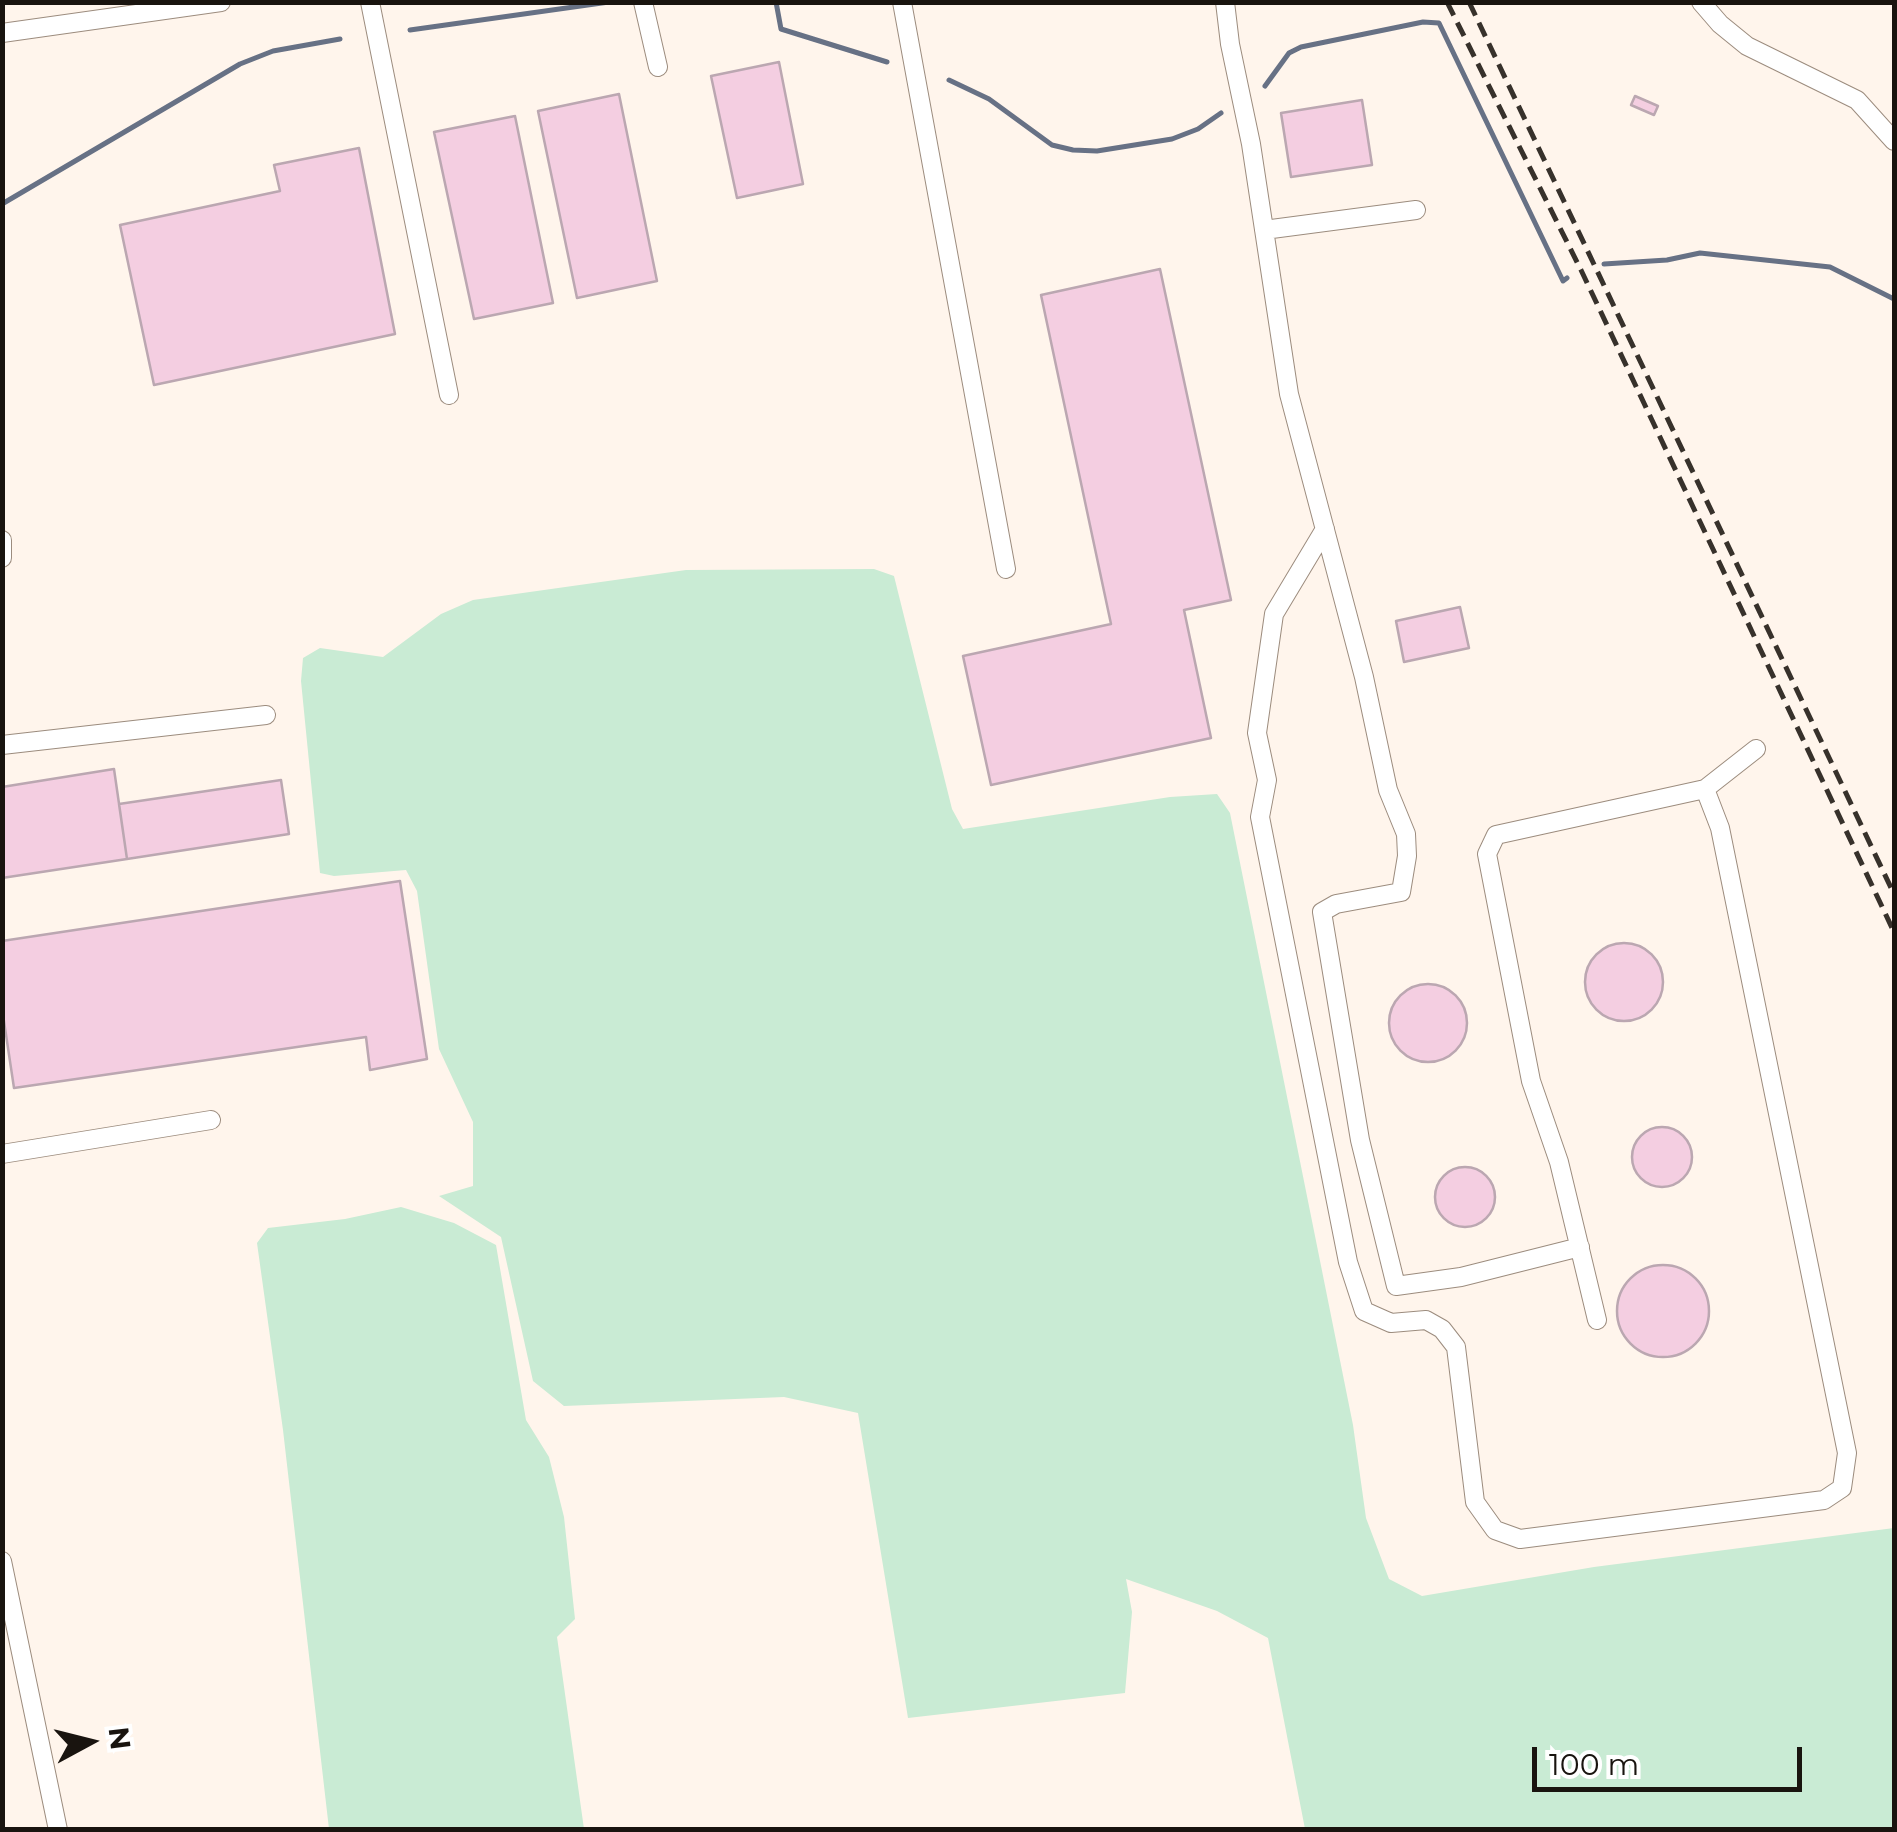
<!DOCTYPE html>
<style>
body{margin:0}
#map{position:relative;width:1897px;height:1832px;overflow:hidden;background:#fff5ec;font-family:Montserrat,sans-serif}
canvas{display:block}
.frame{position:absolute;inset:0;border:5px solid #19140f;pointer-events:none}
.north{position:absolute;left:40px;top:1692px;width:100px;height:100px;-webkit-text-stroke:8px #fff;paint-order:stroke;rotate:83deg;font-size:28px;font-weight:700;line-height:40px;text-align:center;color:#19140f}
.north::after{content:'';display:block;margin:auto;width:35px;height:45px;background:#19140f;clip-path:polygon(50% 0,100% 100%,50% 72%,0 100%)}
.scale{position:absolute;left:1532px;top:1747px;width:270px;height:45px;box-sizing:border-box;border:5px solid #19140f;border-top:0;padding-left:12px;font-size:30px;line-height:35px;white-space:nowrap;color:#19140f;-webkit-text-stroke:8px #fff;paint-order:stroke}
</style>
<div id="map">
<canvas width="1897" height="1832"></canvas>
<div class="frame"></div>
<div class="north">N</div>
<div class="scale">100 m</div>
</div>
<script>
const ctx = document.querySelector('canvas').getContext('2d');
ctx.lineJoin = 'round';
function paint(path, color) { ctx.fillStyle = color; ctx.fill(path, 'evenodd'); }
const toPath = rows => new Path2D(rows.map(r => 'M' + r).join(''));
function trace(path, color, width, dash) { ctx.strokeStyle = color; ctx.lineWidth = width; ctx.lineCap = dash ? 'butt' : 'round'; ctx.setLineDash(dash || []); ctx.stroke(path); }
paint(toPath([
 [874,569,894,576,952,809,963,829,1170,797,1217,794,1230,813,1353,1425,1366,1518,1389,1579,1422,1596,1594,1567,1894,1528,1894,1829,1305,1829,1268,1638,1217,1611,1126,1579,1132,1612,1125,1693,908,1718,858,1413,784,1397,564,1406,533,1381,501,1237,439,1196,473,1186,473,1122,439,1049,417,891,406,870,334,876,320,873,301,681,303,658,320,648,383,657,441,614,473,600,686,570],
 [401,1207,454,1223,496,1245,526,1420,549,1457,564,1517,575,1619,557,1637,584,1829,329,1829,283,1430,257,1243,268,1228,345,1219]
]), '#c9ebd4');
trace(toPath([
 [776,2,781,29,887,62],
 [410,30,609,2],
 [949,80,989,99,1052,145,1073,150,1097,151,1172,139,1198,129,1221,113],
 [1265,86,1289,53,1301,47,1423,22,1439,23,1563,281,1567,278],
 [2,204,240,64,273,51,340,39],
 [1604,264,1667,260,1700,253,1830,267,1894,299]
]), '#677185', 5);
const building = toPath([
 [779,62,803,184,737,198,711,76,779,62],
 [619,94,657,281,577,298,538,111,619,94],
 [1635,96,1658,106,1654,115,1631,105,1635,96],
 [1362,100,1372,165,1291,177,1281,113,1362,100],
 [515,116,553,303,474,319,434,132,515,116],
 [359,148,395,334,154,385,120,225,280,191,274,165,359,148],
 [1160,269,1231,600,1184,610,1211,738,991,785,963,656,1111,624,1041,295,1160,269],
 [1460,607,1469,648,1404,662,1396,621,1460,607],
 [114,769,127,859,2,878,2,787,114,769],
 [281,780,289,834,127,859,119,804,281,780],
 [400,881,427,1059,370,1070,366,1037,14,1088,2,1008,2,941,400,881],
 '1585 982a39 39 0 1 1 78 0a39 39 0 1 1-78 0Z',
 '1389 1023a39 39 0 1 1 78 0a39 39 0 1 1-78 0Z',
 '1632 1157a30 30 0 1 1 60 0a30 30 0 1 1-60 0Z',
 '1435 1197a30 30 0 1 1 60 0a30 30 0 1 1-60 0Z',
 '1617 1311a46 46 0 1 1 92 0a46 46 0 1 1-92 0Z'
]);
paint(building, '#f4cee1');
trace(building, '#bba7b1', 2.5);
const minor = toPath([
 [370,2,449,395],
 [643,2,658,67],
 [902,2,1006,569],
 [1225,2,1230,44,1251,144,1289,394,1364,677,1388,790,1406,834,1407,856,1401,892,1336,904,1322,912,1360,1140,1396,1286,1461,1277,1580,1247],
 [1701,2,1720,24,1747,46,1857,100,1894,141],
 [2,33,221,2],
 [1264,230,1416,210],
 [1325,529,1274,614,1257,733,1267,780,1260,817,1348,1262,1364,1311,1391,1323,1426,1320,1442,1329,1456,1347,1475,1502,1495,1530,1520,1539,1824,1500,1842,1488,1847,1453,1720,828,1705,789,1756,749],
 [2,540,2,558],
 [2,745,266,715],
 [2,1154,211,1120],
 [1597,1320,1559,1162,1531,1081,1487,854,1496,835,1705,789],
 [2,1561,58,1830]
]);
trace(minor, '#9c8c7e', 20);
trace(minor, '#fff', 18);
trace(toPath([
 [1447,2,1581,270,1894,932],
 [1469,2,1894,894]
]), '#37312b', 5, [15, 8]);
</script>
